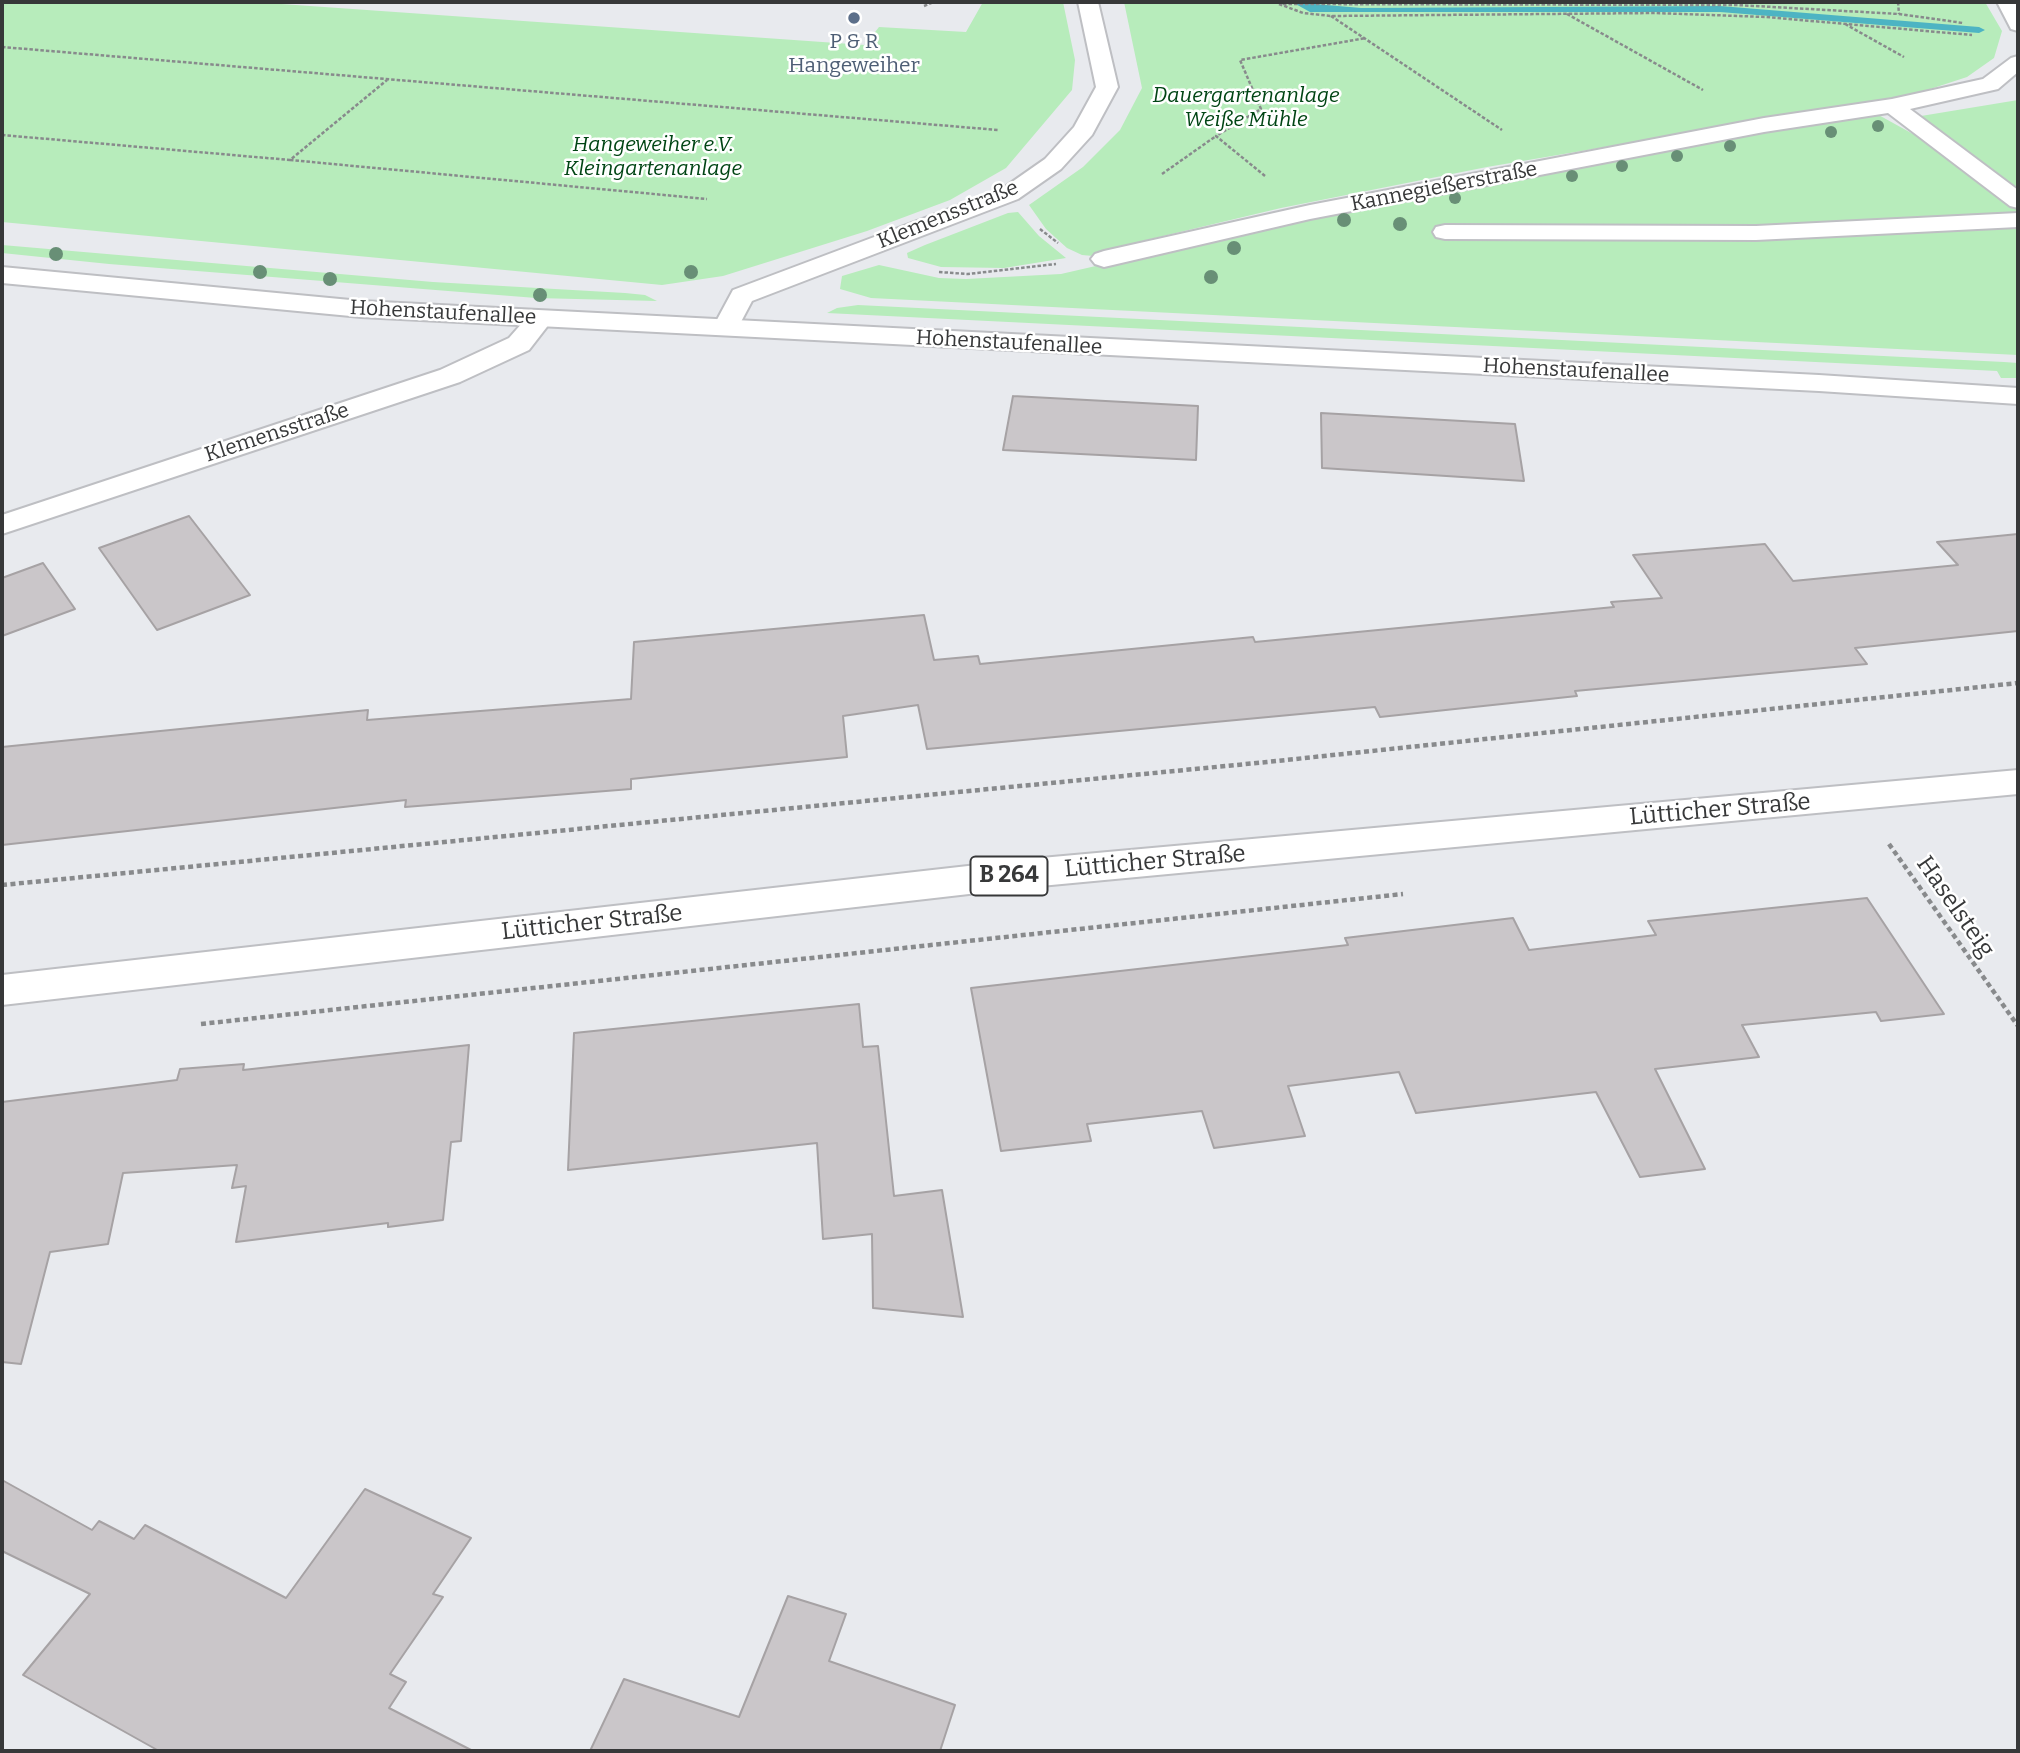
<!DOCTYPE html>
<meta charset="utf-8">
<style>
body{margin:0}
#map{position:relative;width:2020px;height:1753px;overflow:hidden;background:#e8eaee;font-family:Bitter,serif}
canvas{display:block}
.frame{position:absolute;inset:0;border:4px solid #373839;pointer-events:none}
</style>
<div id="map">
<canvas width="2020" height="1753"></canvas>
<div class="frame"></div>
</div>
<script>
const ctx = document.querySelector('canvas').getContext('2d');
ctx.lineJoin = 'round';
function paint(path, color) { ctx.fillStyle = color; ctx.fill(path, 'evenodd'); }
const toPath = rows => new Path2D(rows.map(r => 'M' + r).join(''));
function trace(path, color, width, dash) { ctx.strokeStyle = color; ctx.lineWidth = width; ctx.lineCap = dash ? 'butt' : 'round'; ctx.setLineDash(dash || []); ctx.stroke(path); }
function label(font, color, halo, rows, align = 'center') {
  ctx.font = font + ' Bitter,serif'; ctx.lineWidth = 5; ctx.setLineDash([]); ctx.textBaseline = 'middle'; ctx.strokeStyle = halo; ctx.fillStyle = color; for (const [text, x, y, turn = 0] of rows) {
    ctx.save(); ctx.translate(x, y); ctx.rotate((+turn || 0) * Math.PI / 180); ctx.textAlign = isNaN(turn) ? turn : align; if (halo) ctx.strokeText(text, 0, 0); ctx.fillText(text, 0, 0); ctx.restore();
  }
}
paint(toPath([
 [2,2,253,2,865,45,879,27,966,32,983,2,1063,2,1075,60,1072,90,1006,168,950,200,867,231,723,276,662,285,2,222],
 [1124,2,1985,2,2002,31,1994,58,1967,77,1912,95,1487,167,1281,208,1096,252,1093,256,1082,255,1067,248,1046,229,1029,205,1083,167,1120,130,1142,88],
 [2018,100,2018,355,871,298,840,289,842,276,879,265,939,278,966,279,1061,274,1317,215,1875,113,1913,134,1938,130,1921,116],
 [1018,212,1039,236,1066,258,1004,268,941,267,908,258,907,253,925,245,1008,213],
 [2,245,433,282,625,293,645,295,657,301,536,298,109,264,2,253],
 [858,305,2004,362,2018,363,2018,378,2001,378,1997,371,827,313,837,308]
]), '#b7ecbb');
paint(toPath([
 [1292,2,1361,8,1720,6,1979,27,1985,30,1979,33,1720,12,1310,12,1292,2]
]), '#4db4c3');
const building = toPath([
 [1013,396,1198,406,1196,460,1003,450,1013,396],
 [1321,413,1515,424,1524,481,1322,468,1321,413],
 [189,516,250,595,157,630,99,548,189,516],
 [2018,534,2018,631,1855,648,1867,664,1575,691,1577,696,1380,717,1375,707,927,749,918,705,843,716,847,757,631,779,631,789,405,807,406,800,2,845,2,747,368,710,367,720,631,699,634,642,924,615,934,660,978,656,980,664,1253,637,1255,642,1614,607,1611,602,1662,598,1633,555,1765,544,1793,581,1958,565,1937,542,2018,534],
 [43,563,75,609,2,636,2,578,43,563],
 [1867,898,1944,1014,1881,1021,1876,1012,1742,1025,1759,1057,1655,1069,1705,1169,1640,1177,1596,1092,1416,1113,1399,1072,1288,1086,1305,1136,1214,1148,1202,1111,1087,1124,1091,1141,1001,1151,971,988,1348,945,1345,938,1513,918,1529,950,1656,935,1648,921,1867,898],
 [859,1004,863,1047,878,1046,894,1196,942,1190,963,1317,873,1308,872,1234,823,1239,817,1143,568,1170,574,1033,859,1004],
 [469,1045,461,1141,451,1142,443,1220,388,1227,388,1223,236,1242,246,1186,232,1188,237,1165,123,1173,108,1244,50,1252,21,1364,2,1362,2,1102,177,1080,180,1069,244,1064,243,1070,469,1045],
 [2,1480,92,1530,99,1521,134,1539,145,1525,286,1598,365,1489,471,1538,433,1594,443,1597,390,1674,406,1682,389,1708,473,1751,159,1751,23,1675,90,1594,2,1551,2,1480],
 [788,1596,846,1614,829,1661,955,1705,940,1751,590,1751,624,1679,739,1717,788,1596]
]);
paint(building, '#cac6c9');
trace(building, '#a6a2a4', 2);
const lane = toPath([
 [1997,2,2017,2,2018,31,2011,29,1997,2],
 [2018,56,2018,72,1998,89,1910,109,2018,190,2018,208,2010,206,1888,113,1764,132,1310,219,1104,267,1095,264,1091,259,1095,254,1104,251,1310,205,1764,118,1892,99,1983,79,2011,58,2018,56],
 [2018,213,2018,227,1756,240,1445,239,1436,237,1433,232,1436,227,1445,225,1756,226,2018,213]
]);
const street = toPath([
 [1078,2,1098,2,1118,87,1092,135,1061,169,1018,199,752,301,734,335,716,335,712,329,733,290,1002,189,1045,159,1074,127,1096,87,1078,2],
 [540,311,549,313,553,319,529,350,460,382,2,534,2,515,440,370,509,338,531,313,540,311]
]);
const secondary = toPath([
 [2,267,361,301,1819,375,2018,388,2018,404,1819,391,361,317,2,283,2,267]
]);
const primary = toPath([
 [2018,770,2018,794,1030,887,2,1005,2,975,1030,859,2018,770]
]);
trace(lane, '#bebfc3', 4);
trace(street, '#bebfc3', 4);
trace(secondary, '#bebfc3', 4);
trace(primary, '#bebfc3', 4);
trace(toPath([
 [1898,2,1899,14],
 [1279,4,1303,13,1331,16,1655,13,1766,17,1972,35],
 [1283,4,1737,5,1899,14,1963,23],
 [924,6,934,2],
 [1567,14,1703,90],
 [1331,16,1502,130],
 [1845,24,1904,57],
 [2,47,998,130],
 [2,135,290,160,387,80],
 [290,160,707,199],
 [1162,174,1216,136],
 [1265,176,1216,136,1261,109,1240,60,1366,38],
 [1040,229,1058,243],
 [939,272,968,274,1056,264]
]), '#888a8c', 2.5, [3.5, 2]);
trace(toPath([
 [1889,844,2018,1026],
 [2,885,1267,762,2018,683],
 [201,1024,1403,894]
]), '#888a8c', 4.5, [5, 3.5]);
paint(lane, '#fff');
paint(street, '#fff');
paint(secondary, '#fff');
paint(primary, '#fff');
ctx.fillStyle = '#688f76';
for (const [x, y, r] of [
 [1878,126,6],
 [1831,132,6],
 [1730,146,6],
 [1677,156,6],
 [1622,166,6],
 [1572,176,6],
 [1455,198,6],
 [1344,220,7],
 [1400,224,7],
 [1234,248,7],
 [56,254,7],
 [260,272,7],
 [691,272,7],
 [1211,277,7],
 [330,279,7],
 [540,295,7]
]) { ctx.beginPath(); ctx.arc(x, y, r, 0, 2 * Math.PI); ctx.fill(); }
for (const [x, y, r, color] of [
 [854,18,7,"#5c6f8a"]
]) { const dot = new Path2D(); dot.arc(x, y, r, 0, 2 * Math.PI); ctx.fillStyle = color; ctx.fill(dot); trace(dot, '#fff', 2.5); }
label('21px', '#4e5e75', '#fff', [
 ["P & R",854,42],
 ["Hangeweiher",854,66]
]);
label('italic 21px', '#004514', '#fff', [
 ["Dauergartenanlage",1246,96],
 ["Weiße Mühle",1246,120],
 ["Hangeweiher e.V.",653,145],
 ["Kleingartenanlage",653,169]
]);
label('21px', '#373839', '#fff', [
 ["Kannegießerstraße",1444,187,-11],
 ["Klemensstraße",948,215,-22],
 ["Hohenstaufenallee",443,313,3],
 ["Hohenstaufenallee",1009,343,3],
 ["Hohenstaufenallee",1576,371,3],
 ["Klemensstraße",277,433,-18]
]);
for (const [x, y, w] of [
 [1009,876,77]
]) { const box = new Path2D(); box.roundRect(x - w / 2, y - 19.5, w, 39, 5); ctx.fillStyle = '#fff'; ctx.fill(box); trace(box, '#373839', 2); }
label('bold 23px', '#373839', null, [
 ["B 264",1009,876]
]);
label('24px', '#373839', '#fff', [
 ["Lütticher Straße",1720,810,-5],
 ["Lütticher Straße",1155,862,-5],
 ["Haselsteig",1955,907,55],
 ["Lütticher Straße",592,923,-6]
]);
</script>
